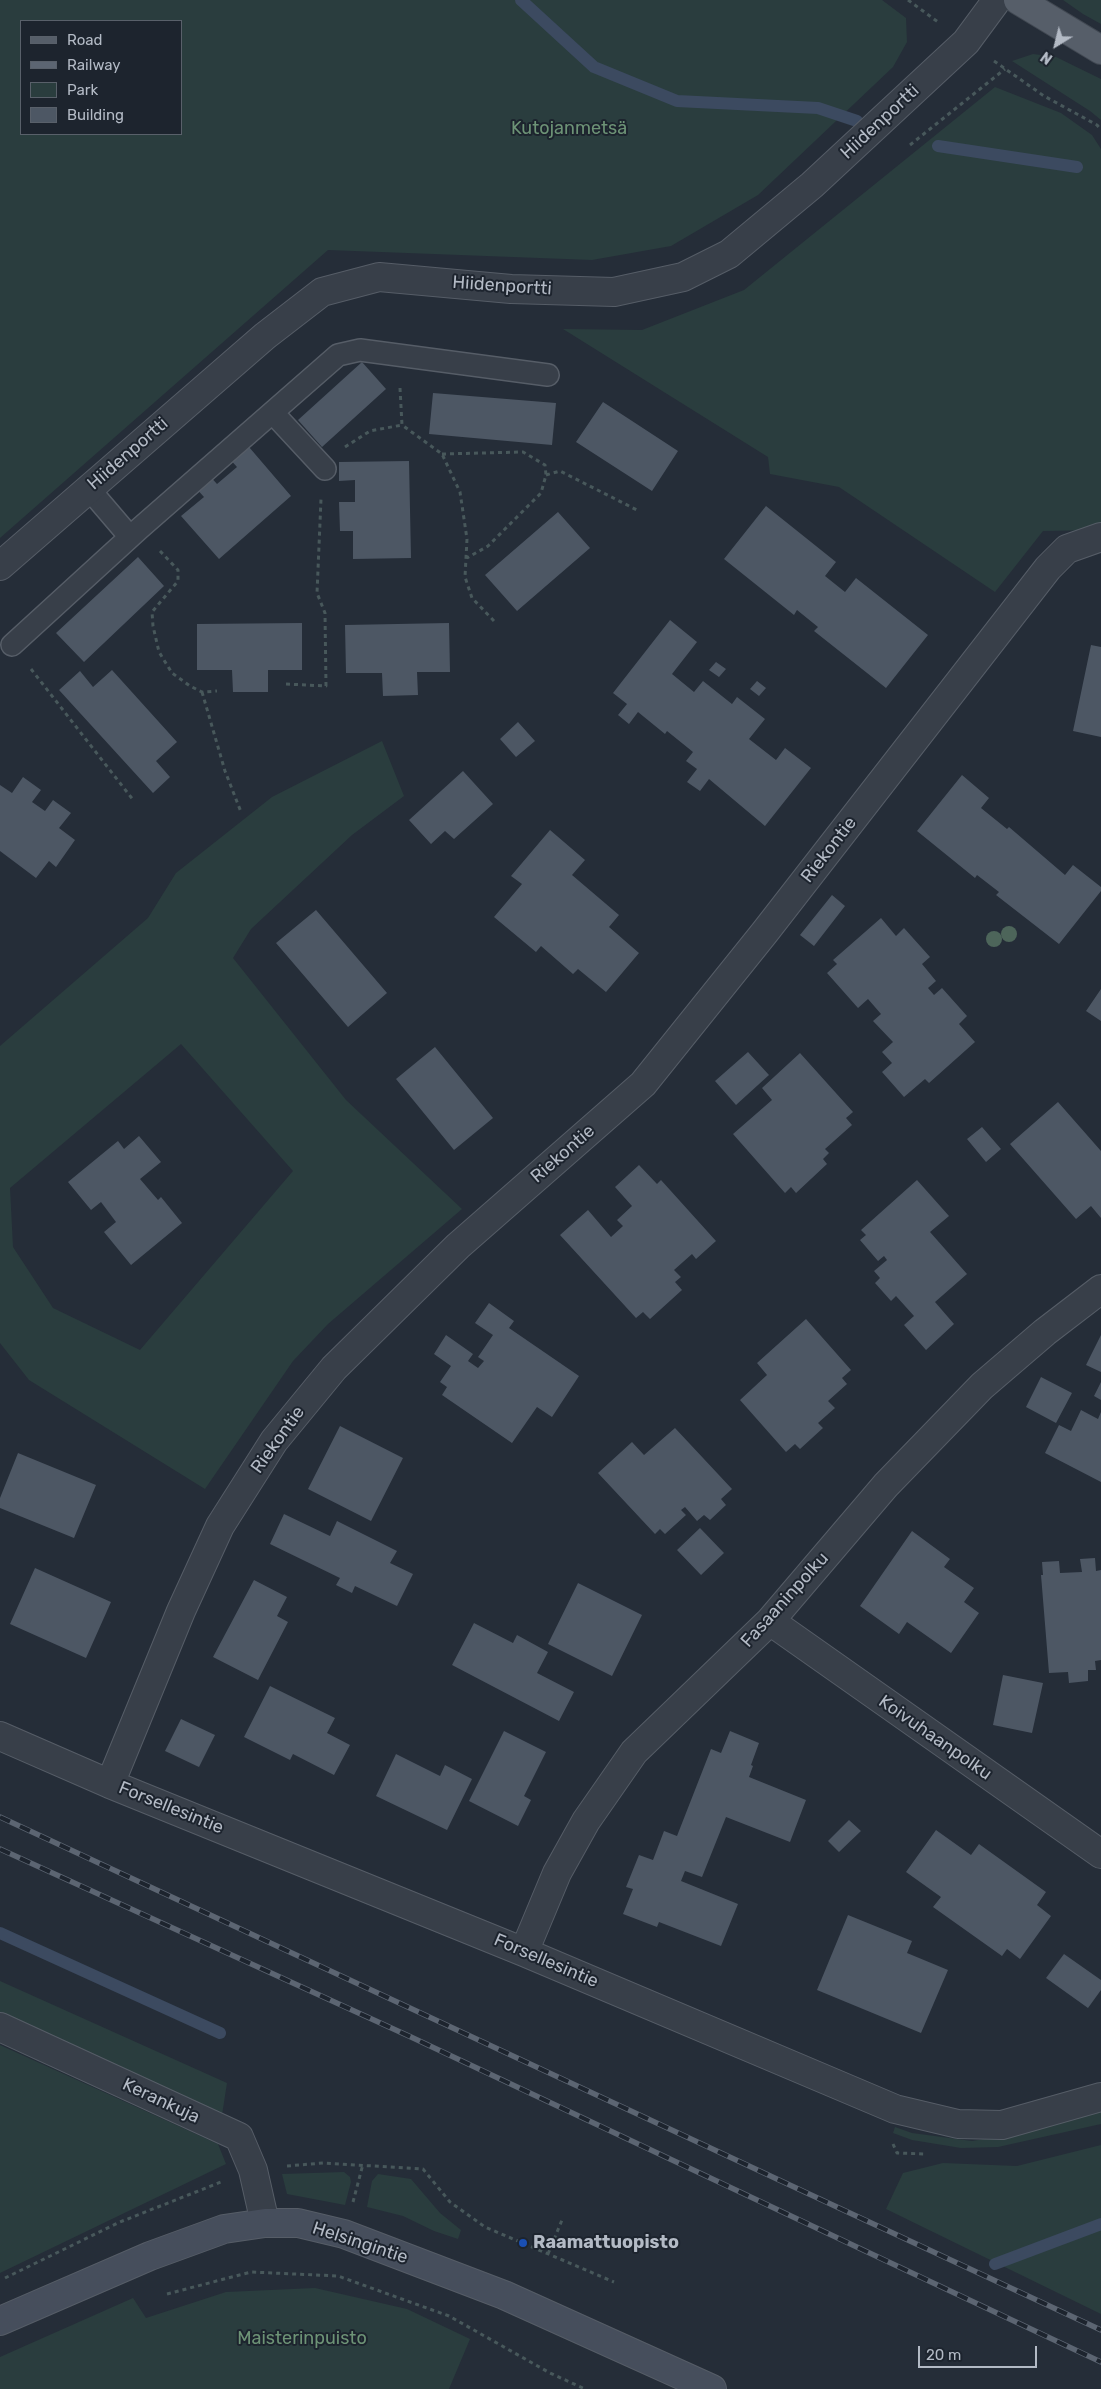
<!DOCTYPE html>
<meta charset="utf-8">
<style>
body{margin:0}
#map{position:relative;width:1101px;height:2389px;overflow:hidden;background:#252d38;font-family:Rubik,sans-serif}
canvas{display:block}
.legend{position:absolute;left:20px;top:20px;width:162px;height:115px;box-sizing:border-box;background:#1d242e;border:1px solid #59606a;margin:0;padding:6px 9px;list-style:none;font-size:15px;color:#b3bac5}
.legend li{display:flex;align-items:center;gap:10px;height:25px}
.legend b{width:25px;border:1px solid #59606a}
.north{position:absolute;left:1031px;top:20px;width:50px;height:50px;-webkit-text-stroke:4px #1d242e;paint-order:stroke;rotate:216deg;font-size:14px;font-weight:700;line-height:20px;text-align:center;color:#b3bac5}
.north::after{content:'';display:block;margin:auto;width:18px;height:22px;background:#b3bac5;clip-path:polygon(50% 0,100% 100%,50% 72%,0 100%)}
.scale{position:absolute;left:918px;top:2346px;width:119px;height:22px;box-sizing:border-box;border:2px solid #b3bac5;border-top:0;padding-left:6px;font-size:15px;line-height:18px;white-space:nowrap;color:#b3bac5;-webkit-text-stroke:4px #1d242e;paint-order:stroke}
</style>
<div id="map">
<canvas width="1101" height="2389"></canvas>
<ul class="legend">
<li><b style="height:6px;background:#565e69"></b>Road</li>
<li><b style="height:6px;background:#5c6572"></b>Railway</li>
<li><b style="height:14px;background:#2a3d3e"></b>Park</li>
<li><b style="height:14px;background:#4d5764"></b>Building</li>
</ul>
<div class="north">N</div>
<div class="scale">20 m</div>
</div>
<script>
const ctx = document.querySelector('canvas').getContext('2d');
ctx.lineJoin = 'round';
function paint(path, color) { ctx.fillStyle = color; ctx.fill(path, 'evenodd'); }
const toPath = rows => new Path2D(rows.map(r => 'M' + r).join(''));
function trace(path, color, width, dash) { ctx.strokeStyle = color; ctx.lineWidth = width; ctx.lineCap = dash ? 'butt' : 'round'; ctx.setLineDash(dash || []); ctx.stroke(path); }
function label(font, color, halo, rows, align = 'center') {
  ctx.font = font + ' Rubik,sans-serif'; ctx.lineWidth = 4; ctx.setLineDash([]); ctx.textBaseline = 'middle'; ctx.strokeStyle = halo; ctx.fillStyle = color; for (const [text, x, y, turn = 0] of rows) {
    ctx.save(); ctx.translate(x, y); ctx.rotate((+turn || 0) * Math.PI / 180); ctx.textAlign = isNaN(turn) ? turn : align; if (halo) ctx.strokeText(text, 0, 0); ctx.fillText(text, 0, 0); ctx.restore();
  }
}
paint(toPath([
 [0,0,882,0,906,18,907,42,893,67,758,195,671,246,592,260,328,250,0,538],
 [21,21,181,21,181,134,21,134],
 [1063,0,1101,0,1101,24,1083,14],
 [1033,54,1056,57,1101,79,1101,120,1090,111,1012,61],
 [995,87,1061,113,1092,135,1101,149,1101,530,1043,531,995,592,839,487,770,474,768,457,563,329,642,330,744,290],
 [382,741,404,796,352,835,251,929,233,958,346,1100,462,1209,328,1324,293,1361,205,1489,29,1380,0,1343,0,1046,148,918,176,873,272,797],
 [181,1044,293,1171,140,1350,53,1308,13,1247,10,1188],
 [0,1981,227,2083,222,2115,0,2016],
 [0,2045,218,2144,226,2164,0,2273],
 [1101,2110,1101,2124,998,2147,961,2148,912,2140,893,2133,895,2127,912,2133,972,2141,1007,2135],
 [1101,2145,1101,2314,886,2209,903,2173,943,2163,1017,2166],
 [344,2172,350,2177,351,2182,345,2205,287,2194,282,2174],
 [378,2174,411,2179,440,2213,461,2230,458,2239,434,2231,403,2216,367,2207,372,2181],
 [315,2288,407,2309,470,2339,449,2389,0,2389,0,2357,133,2298,146,2318,226,2292]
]), '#2a3d3e');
trace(toPath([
 [521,0,594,67,677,101,818,108,857,121],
 [938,146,1077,167],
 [0,1933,220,2033],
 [995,2264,1101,2224]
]), '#3c4a60', 12);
paint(toPath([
 [362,362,386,389,322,447,298,420],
 [433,393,556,403,552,445,429,434],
 [603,402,678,451,652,491,576,442],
 [243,440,291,496,219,559,181,516,204,497,194,486,208,474,217,484,237,467,226,455],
 [409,461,411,558,353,559,353,531,340,531,339,502,355,502,355,480,339,481,339,462],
 [766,506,836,562,825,576,845,592,856,578,928,635,886,688,814,631,818,627,797,610,794,615,724,559],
 [558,512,590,548,517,611,485,575],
 [138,557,164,586,84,662,56,633],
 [670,620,697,642,672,674,694,692,703,681,732,704,737,697,765,719,749,739,776,760,785,748,811,768,765,826,709,779,700,791,687,782,697,769,686,761,693,752,667,731,665,734,638,712,629,724,618,715,627,704,613,693],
 [302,623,302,670,268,670,268,692,233,692,232,670,197,670,197,624],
 [449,623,450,672,417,672,418,695,383,696,382,673,346,673,345,625],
 [1091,645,1101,647,1101,737,1073,731],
 [716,662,726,669,719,677,709,670],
 [112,670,177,742,156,761,170,777,153,793,59,690,80,671,93,687],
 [757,681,766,688,759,696,750,689],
 [518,722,535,741,516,757,500,739],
 [463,771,493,804,454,839,445,831,431,844,409,820],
 [962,775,989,798,981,808,1007,829,1009,827,1065,875,1073,865,1101,887,1101,891,1059,944,996,895,999,892,977,875,975,878,917,831],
 [23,777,41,790,32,802,45,811,53,800,71,813,59,828,75,840,56,867,49,861,36,878,0,851,0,785,12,793],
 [550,830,585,860,572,875,619,915,609,927,639,953,606,992,578,969,573,974,541,946,536,952,494,917,522,884,511,876],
 [832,895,845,906,814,946,800,935],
 [316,910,387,993,348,1027,276,943],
 [881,918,896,936,904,928,930,957,922,964,936,981,928,988,934,995,942,988,967,1016,959,1024,975,1042,929,1083,925,1079,904,1097,882,1072,892,1063,882,1052,893,1042,873,1021,881,1014,868,999,858,1008,827,973,837,964,833,960],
 [1101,989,1101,1021,1086,1011],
 [435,1047,493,1118,454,1150,396,1079],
 [748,1052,769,1075,736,1105,715,1081],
 [800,1053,853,1112,846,1118,852,1125,825,1149,829,1153,823,1159,827,1164,796,1193,791,1187,785,1193,733,1134,772,1100,762,1088],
 [1058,1102,1101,1151,1101,1218,1091,1206,1076,1219,1010,1144],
 [982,1127,1001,1149,986,1162,967,1139],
 [139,1136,161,1162,140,1179,158,1200,161,1197,182,1223,131,1265,104,1232,116,1222,101,1202,91,1210,68,1182,118,1141,124,1149],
 [639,1165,657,1184,661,1180,716,1241,696,1259,692,1254,674,1270,681,1277,675,1282,682,1290,650,1319,643,1312,636,1318,560,1235,588,1210,611,1237,623,1226,617,1220,632,1206,615,1187],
 [917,1180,949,1216,930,1232,967,1274,935,1302,954,1324,926,1350,904,1325,914,1316,896,1296,891,1301,875,1283,880,1278,874,1271,887,1260,884,1256,878,1261,860,1240,866,1235,861,1230],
 [489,1303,514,1321,509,1328,579,1376,552,1417,537,1407,512,1443,442,1395,447,1387,440,1382,451,1366,434,1354,446,1335,473,1354,468,1361,478,1368,484,1361,478,1357,493,1335,475,1323],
 [806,1319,851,1370,842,1378,847,1384,828,1401,835,1408,818,1423,823,1428,800,1449,795,1444,786,1452,740,1400,767,1375,757,1363],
 [1101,1335,1101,1372,1086,1365],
 [1041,1377,1072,1393,1056,1423,1026,1407],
 [1101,1382,1101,1400,1094,1396],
 [1081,1410,1098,1419,1101,1412,1101,1482,1045,1453,1059,1425,1071,1431],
 [340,1426,403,1458,371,1521,308,1489],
 [675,1428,732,1489,721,1499,726,1505,710,1520,704,1515,697,1521,685,1507,681,1510,686,1515,665,1534,660,1529,655,1534,598,1473,632,1442,644,1455],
 [18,1453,96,1485,74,1538,0,1508,0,1498],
 [284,1514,330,1536,337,1521,397,1551,390,1563,413,1574,397,1606,355,1586,352,1593,336,1585,340,1578,270,1544],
 [700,1528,724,1553,701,1575,677,1550],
 [912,1531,950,1559,944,1567,974,1588,964,1602,979,1613,951,1653,907,1622,899,1634,860,1606],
 [1095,1558,1096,1571,1101,1570,1101,1660,1095,1661,1096,1670,1088,1670,1088,1681,1069,1683,1068,1672,1049,1673,1041,1575,1043,1575,1042,1562,1059,1561,1060,1573,1082,1572,1080,1559],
 [35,1568,111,1602,86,1658,10,1624],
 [254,1580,287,1597,277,1616,288,1622,258,1680,213,1657],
 [578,1583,642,1615,612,1676,548,1644],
 [474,1623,513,1643,517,1635,548,1652,537,1673,574,1692,559,1721,452,1665],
 [1003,1675,1043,1683,1032,1733,993,1725],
 [270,1686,335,1718,327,1733,350,1745,334,1775,293,1754,290,1760,244,1737],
 [181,1719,215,1735,199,1767,165,1751],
 [504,1731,546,1752,524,1796,531,1800,518,1826,469,1801],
 [730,1731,759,1743,751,1765,753,1766,749,1777,806,1800,790,1842,726,1817,702,1877,685,1871,681,1881,738,1904,721,1946,659,1922,657,1927,623,1914,633,1889,626,1887,639,1855,653,1860,664,1831,677,1836,711,1749,721,1753],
 [396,1754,440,1776,445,1765,472,1779,447,1830,376,1796],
 [849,1820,861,1831,839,1852,828,1841],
 [936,1830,971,1855,979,1844,1046,1892,1037,1905,1051,1916,1020,1959,1007,1949,1002,1956,933,1907,941,1897,906,1872],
 [848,1915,912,1941,907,1953,948,1970,921,2033,817,1990],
 [1064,1954,1101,1980,1101,1990,1088,2008,1046,1978]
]), '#4d5764');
const service = toPath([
 [273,413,325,469],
 [89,489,130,537],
 [12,645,139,529,338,355,360,350,548,375]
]);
const minor = toPath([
 [0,566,265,336,322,292,379,277,511,289,614,292,683,277,729,254,812,185,966,42,997,0],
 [770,1621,1101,1854],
 [0,1736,110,1784,524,1952,895,2109,958,2124,1002,2125,1101,2097],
 [110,1784,181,1611,220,1526,274,1441,334,1368,458,1246,643,1084,765,932,1048,568,1067,549,1101,537],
 [524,1952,557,1873,586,1821,634,1752,770,1621,886,1485,982,1386,1045,1332,1101,1289],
 [0,2027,239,2137,253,2170,265,2223]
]);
const secondary = toPath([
 [0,2321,150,2256,224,2229,265,2223,298,2223,344,2234,504,2295,712,2389]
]);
const primary = toPath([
 [1018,0,1101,50]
]);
trace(service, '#565d67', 24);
trace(minor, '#565d67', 30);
trace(secondary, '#565d67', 30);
trace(primary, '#414852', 30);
trace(toPath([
 [908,0,938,22],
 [994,61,1044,96,1097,125,1101,130],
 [910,145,1005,69],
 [400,388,402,425,442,454,460,492,467,539,465,577,472,598,494,621],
 [345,447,370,431,402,425],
 [442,454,523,452,545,465,546,475,541,493,488,546,467,558],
 [546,475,560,471,639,511],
 [160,551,178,570,178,581,152,612,153,626,159,652,172,673,190,686,202,692,217,691],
 [31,669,134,801],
 [286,684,326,686,325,613,317,593,321,499],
 [202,692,225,771,241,812],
 [893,2144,897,2153,926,2154],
 [287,2166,323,2163,423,2169,450,2202,485,2227,614,2282],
 [353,2202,363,2164],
 [548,2254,562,2220],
 [5,2278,120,2222,221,2182],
 [167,2294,251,2272,338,2276,449,2316,550,2373,585,2389]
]), '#48585b', 3, [4, 4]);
trace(service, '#383f49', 21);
trace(minor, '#383f49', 28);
trace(secondary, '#464e5c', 28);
trace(primary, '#565e69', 28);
const rail = toPath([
 [0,1817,1101,2330],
 [0,1849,411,2037,1101,2362]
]);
trace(rail, '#5c6572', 5.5);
trace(rail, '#1d242e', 4, [11]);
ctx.fillStyle = '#4d655a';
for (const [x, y] of [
 [1009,934],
 [994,939]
]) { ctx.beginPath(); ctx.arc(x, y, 8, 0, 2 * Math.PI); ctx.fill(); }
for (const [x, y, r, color] of [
 [523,2243,5,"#1a4fb4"]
]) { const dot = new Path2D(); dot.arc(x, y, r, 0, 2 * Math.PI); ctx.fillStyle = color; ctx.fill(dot); trace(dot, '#1d242e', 2); }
label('18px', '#b3bac5', '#1d242e', [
 ["Hiidenportti",880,122,-43],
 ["Hiidenportti",502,286,4],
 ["Hiidenportti",128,454,-41],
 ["Riekontie",829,850,-52],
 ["Riekontie",563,1154,-41],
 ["Riekontie",278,1440,-54],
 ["Fasaaninpolku",785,1600,-48],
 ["Koivuhaanpolku",935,1738,35],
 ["Forsellesintie",171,1808,22],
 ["Forsellesintie",546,1961,23],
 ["Kerankuja",161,2101,25],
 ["Helsingintie",360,2243,18]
]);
label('18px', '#6d9376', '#1d242e', [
 ["Kutojanmetsä",569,129],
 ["Maisterinpuisto",302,2339]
]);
label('bold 18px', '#b3bac5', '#1d242e', [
 ["Raamattuopisto",533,2243]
], 'left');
</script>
